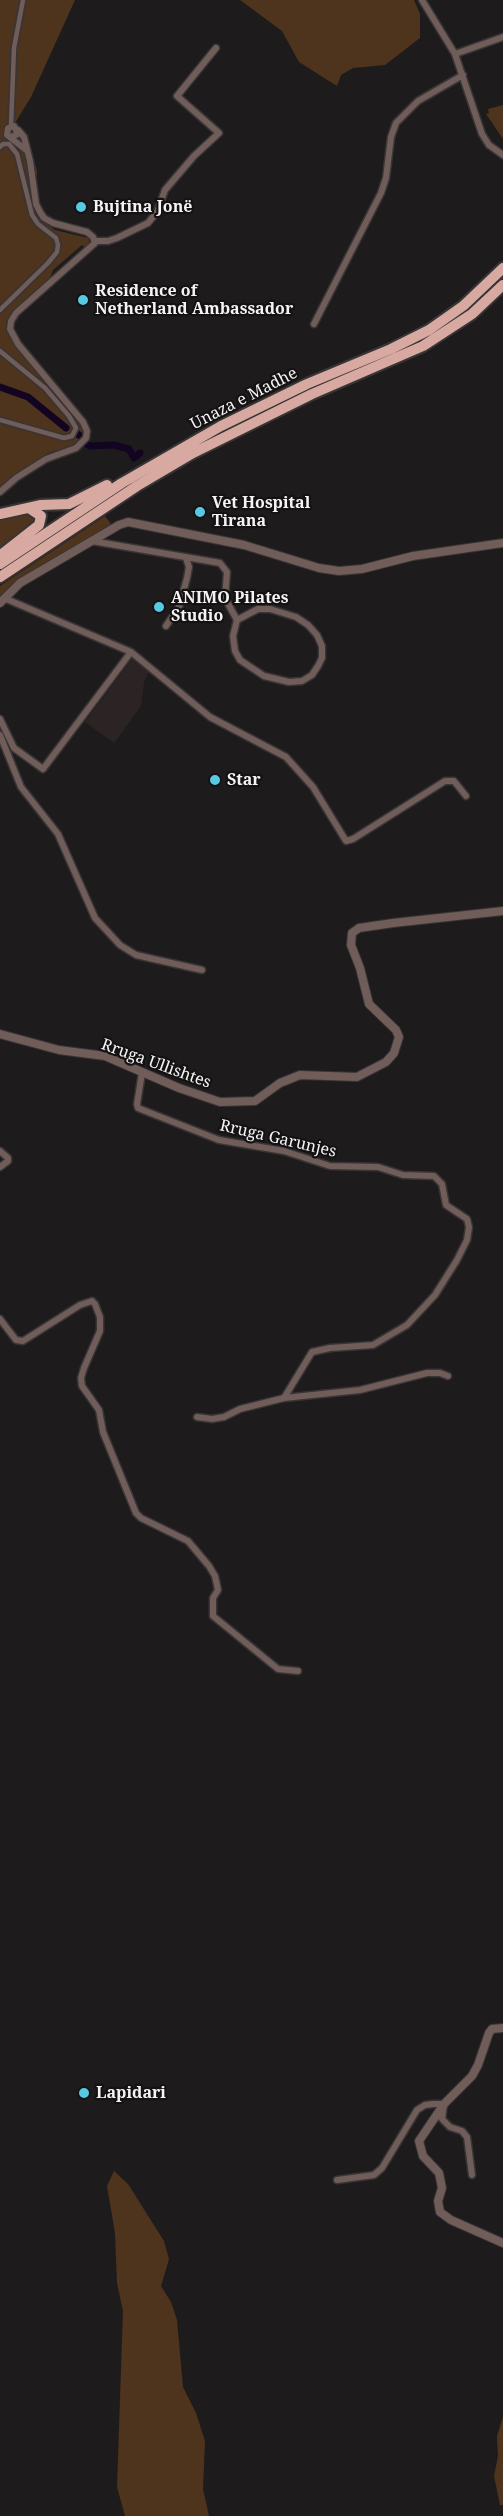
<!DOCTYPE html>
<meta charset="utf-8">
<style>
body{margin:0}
canvas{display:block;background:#1e1b1c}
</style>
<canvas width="503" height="2516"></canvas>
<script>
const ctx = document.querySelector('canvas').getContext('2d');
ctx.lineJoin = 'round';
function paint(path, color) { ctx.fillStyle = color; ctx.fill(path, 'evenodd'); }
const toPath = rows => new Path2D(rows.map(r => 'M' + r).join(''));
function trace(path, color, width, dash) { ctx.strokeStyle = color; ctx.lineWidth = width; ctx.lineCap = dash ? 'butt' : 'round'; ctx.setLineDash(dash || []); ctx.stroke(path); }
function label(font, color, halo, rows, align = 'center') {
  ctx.font = font + ' "Noto Serif",serif'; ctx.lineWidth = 4.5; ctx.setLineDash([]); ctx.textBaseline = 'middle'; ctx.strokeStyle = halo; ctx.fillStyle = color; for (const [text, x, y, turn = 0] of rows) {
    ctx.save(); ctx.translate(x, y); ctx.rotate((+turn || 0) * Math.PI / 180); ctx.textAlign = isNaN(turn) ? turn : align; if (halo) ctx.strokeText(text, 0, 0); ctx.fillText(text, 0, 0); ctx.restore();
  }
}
paint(toPath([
 [132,659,149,672,144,682,141,706,114,743,85,722]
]), '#2c2325');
paint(toPath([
 [0,0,75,0,31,97,15,123,24,130,27,139,37,171,37,175,30,176,33,204,40,219,55,230,88,238,90,243,86,249,82,245,53,270,49,280,12,312,6,322,8,333,15,345,81,423,83,436,75,445,48,453,0,488],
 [240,0,414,0,420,14,420,38,385,65,353,68,341,75,337,86,299,62,282,31],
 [503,105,503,139,486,114,489,113,488,109],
 [28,513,35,516,36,522,0,549,0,519],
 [105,516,111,524,14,584,0,598,0,586],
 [114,2171,128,2184,164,2241,169,2259,161,2286,171,2302,177,2320,183,2387,196,2413,205,2441,203,2489,209,2516,125,2516,117,2487,123,2311,117,2283,115,2233,107,2186],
 [503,2417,503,2505,500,2505,494,2476,498,2456,497,2436]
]), '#4e331d');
trace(toPath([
 [0,387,28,397,66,428],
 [76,433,82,437],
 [84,443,91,446,114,445,129,449,134,458,140,453]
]), '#130522', 7);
const pedestrian = toPath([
 [11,126,14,48,23,0],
 [0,147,3,144,9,144,17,154,32,215,38,224,56,238,58,245,57,252,48,263,0,310],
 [0,351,45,388,69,416,76,428,72,436,64,438,0,420]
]);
const minor = toPath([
 [422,0,455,54,482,134,489,145,503,155],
 [455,54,503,37],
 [11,137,18,134,14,126,8,128,7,135,26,150],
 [95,241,108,241,117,238,148,223,157,212,165,190,194,156,219,133,177,96,216,48],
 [314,324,381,193,386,178,391,137,396,123,418,101,463,75],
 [0,492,16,478,46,459,76,448,86,438,87,431,83,422,18,344,10,329,11,321,16,313,95,243,93,237,87,232,53,223,44,218,40,212,36,204,30,161,24,137,18,130],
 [92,541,220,563,227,572,225,598,237,620,233,636,235,651,240,660,264,676,289,682,302,681,312,675,318,666,322,658,322,646,317,635,308,625,296,617,270,609,258,609,237,620],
 [4,598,131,652,210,717,286,757,313,787,346,841,353,839,445,781,454,781,466,796],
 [166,626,179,607,187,578,189,567,186,558],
 [0,719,14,748,43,769,131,652],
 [0,735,21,787,58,834,95,918,120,945,136,955,202,970],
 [142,1073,137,1104,138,1108,148,1112,219,1140,284,1151,330,1166,378,1167,403,1175,434,1176,442,1184,446,1205,467,1219,469,1227,467,1240,457,1260,435,1295,407,1325,373,1345,330,1348,312,1352,284,1398],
 [0,1151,8,1158,8,1161,0,1167],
 [0,1319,16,1340,23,1341,80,1305,92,1301,95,1304,100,1317,100,1331,84,1368,81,1378,82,1386,99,1410,103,1432,136,1513,141,1518,188,1541,209,1566,215,1576,218,1590,213,1598,213,1616,278,1669,298,1671],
 [197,1417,212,1419,224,1417,240,1409,284,1398,360,1390,427,1373,440,1373,448,1376],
 [337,2180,374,2175,382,2168,417,2110,425,2105,433,2104,444,2104,442,2119,450,2127,462,2131,467,2137,472,2175]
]);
const tertiary = toPath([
 [0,603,20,583,119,525,128,522,244,545,319,568,339,571,362,569,413,556,503,543],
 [0,1034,59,1050,105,1056,179,1088,220,1102,255,1101,280,1083,300,1075,357,1077,386,1062,394,1053,399,1037,396,1030,369,1004,360,968,351,945,352,933,359,928,393,923,503,911],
 [503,2028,492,2029,489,2033,478,2065,472,2076,444,2104,419,2141,423,2156,439,2173,442,2188,438,2201,440,2212,451,2220,503,2243]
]);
const trunk = toPath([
 [0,514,41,505,69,504,107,485],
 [2,554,39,525,41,516,29,508],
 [0,564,122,483,221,426,307,384,391,349,429,330,463,306,503,268],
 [0,577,137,486,193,453,312,394,423,346,472,314,503,285]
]);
trace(pedestrian, '#383536', 8);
trace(minor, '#383536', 9);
trace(tertiary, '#383536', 10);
trace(trunk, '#383536', 14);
trace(pedestrian, '#705c58', 4.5);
trace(minor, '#705c58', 6);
trace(tertiary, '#705c58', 8);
trace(trunk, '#d8a9a0', 10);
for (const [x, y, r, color] of [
 [81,207,6,"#58c9e3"],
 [83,300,6,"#58c9e3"],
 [200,512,6,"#58c9e3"],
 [159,607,6,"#58c9e3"],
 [215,780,6,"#58c9e3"],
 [84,2093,6,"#58c9e3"]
]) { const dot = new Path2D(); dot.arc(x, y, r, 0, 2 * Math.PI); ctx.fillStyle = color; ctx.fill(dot); trace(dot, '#151213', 2); }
label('bold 16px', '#f5f3f3', '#151213', [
 ["Bujtina Jonë",93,207],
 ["Residence of",95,291],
 ["Netherland Ambassador",95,309],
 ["Vet Hospital",212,503],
 ["Tirana",212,521],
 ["ANIMO Pilates",171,598],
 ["Studio",171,616],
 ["Star",227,780],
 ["Lapidari",96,2093]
], 'left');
label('16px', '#f5f3f3', '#151213', [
 ["Unaza e Madhe",244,399,-27],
 ["Rruga Ullishtes",156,1064,20],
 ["Rruga Garunjes",278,1139,13]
]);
</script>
